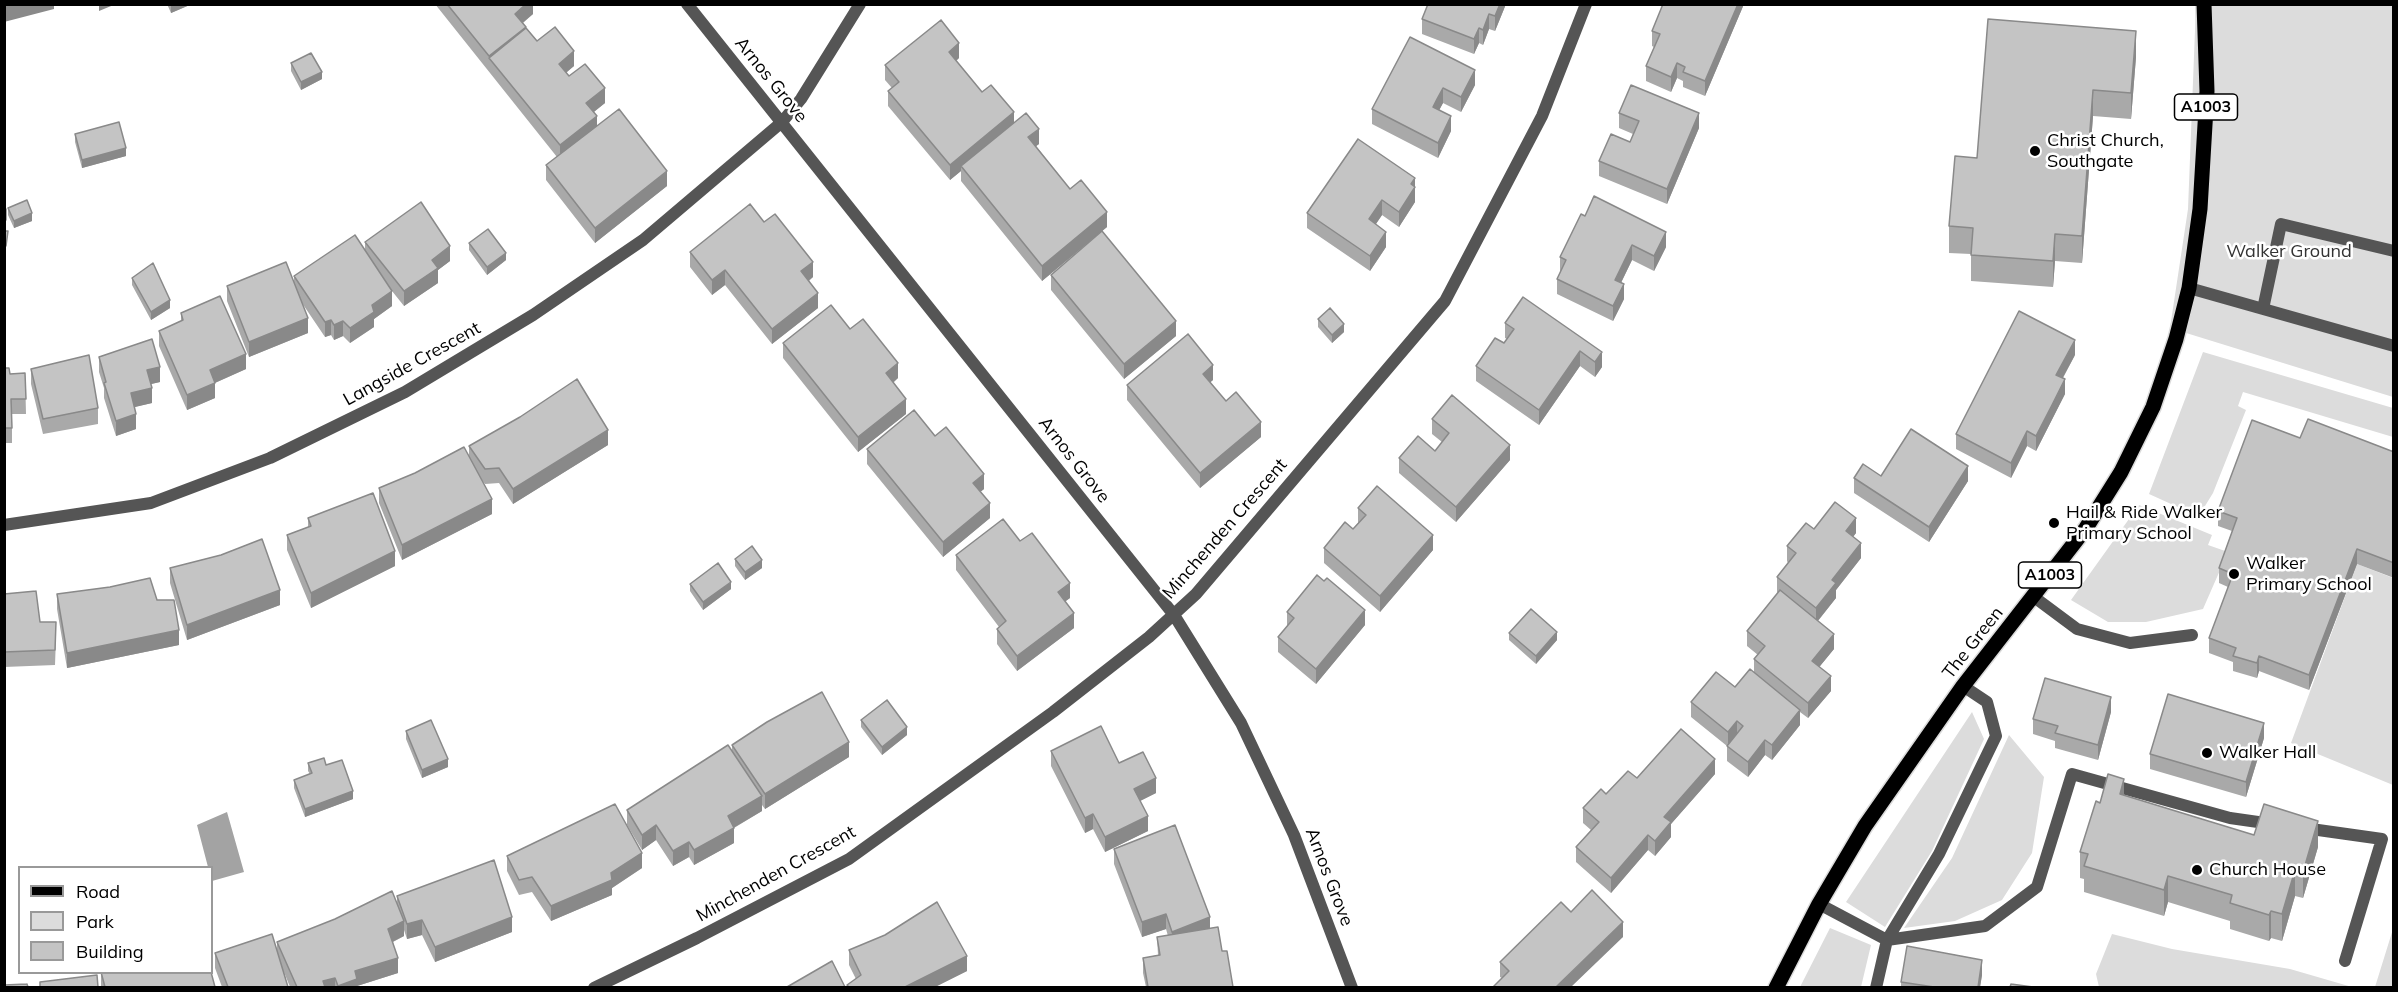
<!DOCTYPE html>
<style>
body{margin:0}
#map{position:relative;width:2398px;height:992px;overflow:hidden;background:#fff;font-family:Mulish,sans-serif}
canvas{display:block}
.frame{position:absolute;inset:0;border:6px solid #000;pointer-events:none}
.legend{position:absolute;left:18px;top:866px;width:195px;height:108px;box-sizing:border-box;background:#fff;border:2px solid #999;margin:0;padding:8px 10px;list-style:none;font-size:18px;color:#000}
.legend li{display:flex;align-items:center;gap:12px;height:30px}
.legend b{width:30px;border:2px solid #999}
</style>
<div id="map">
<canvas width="2398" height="992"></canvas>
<div class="frame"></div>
<ul class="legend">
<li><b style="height:8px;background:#000"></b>Road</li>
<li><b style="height:16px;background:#dcdcdc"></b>Park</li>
<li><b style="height:16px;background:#c4c4c4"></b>Building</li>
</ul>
</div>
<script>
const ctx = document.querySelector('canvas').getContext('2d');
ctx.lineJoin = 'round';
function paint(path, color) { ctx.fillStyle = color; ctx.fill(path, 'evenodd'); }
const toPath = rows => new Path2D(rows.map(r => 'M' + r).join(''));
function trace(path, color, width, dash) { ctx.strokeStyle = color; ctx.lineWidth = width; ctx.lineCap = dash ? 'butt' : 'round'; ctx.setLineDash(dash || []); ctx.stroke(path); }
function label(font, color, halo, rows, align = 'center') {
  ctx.font = font + ' Mulish,sans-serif'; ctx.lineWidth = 5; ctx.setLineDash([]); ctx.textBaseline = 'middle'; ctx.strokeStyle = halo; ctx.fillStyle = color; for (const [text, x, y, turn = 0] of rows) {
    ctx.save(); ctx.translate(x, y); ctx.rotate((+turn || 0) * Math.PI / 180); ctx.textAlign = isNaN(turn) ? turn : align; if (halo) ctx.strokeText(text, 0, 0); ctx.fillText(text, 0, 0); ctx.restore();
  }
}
paint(toPath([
 [2196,5,2393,5,2393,397,2170,328,2188,209],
 [2203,352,2393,408,2393,437,2243,392,2238,406,2246,410,2213,493,2205,506,2197,512,2191,513,2149,494],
 [2139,505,2212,535,2208,545,2228,552,2203,609,2146,622,2108,622,2071,600],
 [2357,564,2393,578,2393,785,2291,743],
 [1972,712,1984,739,1932,851,1885,927,1846,902],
 [2009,735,2044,777,2032,853,2002,900,1955,921,1904,928,1952,858],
 [1830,928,1871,945,1861,987,1800,987],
 [2393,929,2393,987,2375,987],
 [2112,934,2172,949,2290,969,2352,987,2099,987,2096,974]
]), '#dcdcdc');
paint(toPath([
 [227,812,244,872,212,881,212,868,208,867,197,825]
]), '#a3a3a3');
const primary = toPath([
 [1776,988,1819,904,1865,826,1963,686,2086,528,2121,472,2153,407,2176,339,2189,288,2200,209,2207,91,2204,4]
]);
trace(primary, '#dbdbdb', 18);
trace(toPath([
 [2189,288,2394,346],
 [2263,309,2281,224,2394,251],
 [2034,597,2077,629,2130,643,2192,635],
 [2304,828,2382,839,2345,961],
 [1819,904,1887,940,1985,926,2037,887,2072,774,2230,818,2272,824],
 [1876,988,1887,940,1939,854,1996,736,1987,702,1963,686]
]), '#555', 12);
trace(toPath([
 [687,4,1174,615,1241,723,1294,835,1352,988],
 [4,525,151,503,270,458,405,392,533,315,643,240,782,122,801,99,860,4],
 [594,988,697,938,849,859,1053,712,1149,637,1196,594,1445,301,1542,116,1586,4]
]), '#555', 12);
trace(primary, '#000', 15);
paint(toPath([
 [167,4,192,4,171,13],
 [435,4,533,4,533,14,523,23,526,28,537,41,574,66,566,72,569,76,605,103,594,112,597,126,667,186,595,243,546,180,546,165,557,157],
 [1506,4,1495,31,1489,29,1483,45,1479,43,1474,54,1422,34,1422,19],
 [1663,4,1744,4,1705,96,1683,87,1683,81,1677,78,1671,92,1646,81,1646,66,1654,47,1652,46,1652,31],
 [1410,37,1475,85,1461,112,1443,103,1439,110,1451,131,1438,158,1372,124,1372,109],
 [2136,57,2131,119,2093,116,2082,263,2055,261,2053,287,1971,281,1971,254,1949,253,1949,226,1977,158],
 [959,58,956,61,982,92,1014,123,1039,144,1036,146,1070,189,1107,227,1042,281,961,181,961,171,950,180,888,106,888,91,892,88,885,80,885,65],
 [291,63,322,79,301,90,291,71],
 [1619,113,1699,128,1667,204,1599,176,1599,161,1630,142,1633,134,1619,128],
 [75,134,126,156,82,168,75,142],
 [1415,187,1415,202,1399,227,1382,215,1376,224,1386,247,1370,271,1307,228,1307,213],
 [8,208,32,221,14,228,8,215],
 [4,209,6,209,6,228,4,228],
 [1581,214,1666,247,1654,271,1632,260,1621,283,1624,299,1613,321,1557,294,1557,279,1560,273,1560,257],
 [764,222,813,277,809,281,818,308,772,344,725,285,712,295,690,267,690,252],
 [365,242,450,261,438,270,438,283,404,306,392,291,392,306,374,319,374,327,350,343,343,336,334,340,331,335,325,337,302,303,308,333,249,357,227,301,227,286,294,283,294,276,365,251],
 [469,243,506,260,487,275,469,250],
 [1051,275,1176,336,1124,379,1051,290],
 [132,278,170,308,151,320,132,285],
 [1523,297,1602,367,1595,377,1580,366,1539,425,1476,381,1476,366,1504,343,1507,339,1505,338,1505,323],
 [181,313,246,369,215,383,215,398,187,410,159,346,159,331,181,322],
 [1318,319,1344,332,1332,343,1318,327],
 [850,329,898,378,893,383,906,414,858,452,783,358,783,343],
 [2075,355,2063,378,2065,394,2036,451,2027,446,2011,478,1956,449,1956,434],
 [99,357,160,382,151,384,152,403,134,407,136,429,116,436,104,398,104,388,99,372],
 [4,368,10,374,25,373,26,414,12,414,12,443,4,443],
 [31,369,98,408,98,424,43,434,31,384],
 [1213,380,1210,382,1226,401,1261,437,1200,488,1127,400,1127,385],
 [1432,419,1510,460,1456,522,1399,473,1399,458,1435,451,1442,442,1432,434],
 [935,436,984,489,980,492,990,518,943,557,867,464,867,449],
 [2300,438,2394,452,2394,578,2357,564,2309,690,2259,671,2257,678,2233,671,2233,662,2209,653,2209,638,2228,587,2219,583,2219,568,2232,531,2218,526,2218,511],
 [608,445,513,504,499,483,485,484,481,479,492,514,402,560,379,503,379,488,469,456,469,446],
 [1854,478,1968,481,1929,542,1854,493],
 [1358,508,1433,550,1380,612,1324,563,1324,548,1353,529,1358,523],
 [308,518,395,566,311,608,287,550,287,535,308,527],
 [1814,529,1856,533,1853,537,1861,558,1836,590,1836,598,1818,621,1834,649,1819,667,1831,691,1808,718,1800,712,1800,725,1772,760,1765,755,1748,777,1727,761,1727,746,1691,717,1691,702,1735,687,1754,673,1754,659,1758,655,1747,646,1747,631,1778,593,1777,592,1777,577,1788,563,1787,561,1787,546],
 [1020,541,1070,598,1065,601,1074,628,1017,671,997,644,997,629,999,627,956,570,956,555],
 [221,555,280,605,187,640,170,583,170,568],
 [735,559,762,568,745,580,735,566],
 [690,584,731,589,703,610,690,591],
 [4,594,56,637,55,665,4,667],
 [57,594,157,600,179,645,67,668,57,609],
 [1287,612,1365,625,1316,684,1278,652,1278,637,1287,627],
 [1509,633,1557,640,1536,664,1509,640],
 [2111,712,2098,760,2055,748,2055,741,2033,734,2033,719],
 [861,720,907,735,882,755,861,727],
 [406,731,448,767,422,778,406,739],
 [2264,738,2246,797,2150,769,2150,754],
 [732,745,849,757,765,809,762,805,762,811,734,828,734,843,694,865,689,857,673,866,656,840,642,850,627,825,627,810,732,751],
 [1051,751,1119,763,1156,793,1140,801,1148,831,1105,852,1093,829,1085,833,1051,766],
 [308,763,353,799,305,817,294,788,294,780,310,774,308,771],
 [1715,774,1671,824,1671,837,1655,856,1648,850,1611,893,1576,862,1576,847,1591,830,1583,823,1583,808,1606,794,1637,778],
 [2124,795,2254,835,2318,847,2303,898,2295,896,2282,941,2271,938,2269,941,2230,929,2230,921,2168,902,2164,916,2084,892,2084,879,2080,878,2080,852,2100,803],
 [1114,849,1210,929,1222,951,1233,987,1146,987,1143,973,1143,958,1158,955,1157,937,1168,936,1166,929,1142,937,1114,864],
 [507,856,642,868,612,888,612,895,551,921,532,892,519,895,507,871],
 [397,896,512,932,435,962,422,935,407,939,404,930,404,936,393,942,398,973,357,986,357,987,290,987,284,972,288,987,222,987,215,968,215,953,277,952,277,942,397,904],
 [1571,912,1623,937,1502,978,1500,977,1500,962],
 [849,950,967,971,935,987,847,987,847,985,856,979,849,965],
 [101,972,215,987,101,987],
 [1982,975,1980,987,1901,987,1901,982]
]), '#a9a9a9');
paint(toPath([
 [15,4,54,4,54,9,4,22,4,7],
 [99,4,116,4,99,11],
 [171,4,192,4,171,13],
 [526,4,533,4,533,14,515,29,515,14],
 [1500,4,1506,4,1495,31,1495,16],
 [1738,4,1744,4,1705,96,1705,81],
 [1489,14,1489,29,1483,45,1483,30],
 [526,27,526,42,489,58,489,56],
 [1479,28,1479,43,1474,54,1474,39],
 [2136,31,2136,57,2131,119,2131,93],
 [959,43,959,58,949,67,949,52],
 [574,51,574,66,559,79,559,64],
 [1677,63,1677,78,1671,92,1671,77],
 [1475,70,1475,85,1461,112,1461,97],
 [322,72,322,79,301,90,301,82],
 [605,88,605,103,586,118,586,103],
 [1443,88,1443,103,1433,122,1433,107],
 [2093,90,2093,116,2082,263,2082,236],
 [1014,112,1014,127,961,166,961,171,950,180,950,165],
 [1699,113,1699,128,1667,204,1667,189],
 [597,116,597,131,560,160,560,145],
 [1451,116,1451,131,1438,158,1438,143],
 [1039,129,1039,144,1028,152,1028,137],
 [126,148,126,156,82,168,82,160],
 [667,171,667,186,595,243,595,228],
 [1415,178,1415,202,1399,227,1399,212,1411,184],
 [1382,200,1382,215,1369,234,1369,219],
 [1107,212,1107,227,1042,281,1042,266],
 [32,213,32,221,14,228,14,221],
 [1386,232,1386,247,1370,271,1370,256],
 [1666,232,1666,247,1654,271,1654,256],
 [2055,234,2055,261,2053,287,2053,261],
 [1632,245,1632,260,1615,295,1615,280],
 [450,246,450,261,438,270,438,283,404,306,404,291,432,260],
 [506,253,506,260,487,275,487,267],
 [813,262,813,277,801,286,801,271],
 [725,270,725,285,712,295,712,280],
 [1624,284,1624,299,1613,321,1613,306],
 [392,291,392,306,374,319,374,327,350,343,350,328,372,305],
 [818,293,818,308,772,344,772,329],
 [170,300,170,308,151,320,151,312],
 [308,318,308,333,249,357,249,342],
 [331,320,331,335,325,337,325,322],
 [343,321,343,336,334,340,334,325],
 [1176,321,1176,336,1124,379,1124,364],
 [1344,324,1344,332,1332,343,1332,335],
 [2075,340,2075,355,2056,390,2056,375],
 [1580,351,1580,366,1539,425,1539,410],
 [1602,352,1602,367,1595,377,1595,362],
 [246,354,246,369,210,385,210,370],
 [898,363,898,378,886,388,886,373],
 [1213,365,1213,380,1203,389,1203,374],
 [160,367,160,382,147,385,147,370],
 [2065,379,2065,394,2036,451,2036,436],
 [215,383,215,398,187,410,187,395],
 [152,388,152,403,131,408,131,393],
 [906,399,906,414,858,452,858,437],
 [136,414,136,429,116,436,116,421],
 [1261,422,1261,437,1200,488,1200,473],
 [608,430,608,445,513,504,513,489],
 [2027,431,2027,446,2011,478,2011,463],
 [1510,445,1510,460,1456,522,1456,507],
 [1968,466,1968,481,1929,542,1929,527],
 [984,474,984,489,973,498,973,483],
 [492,499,492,514,402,560,402,545],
 [990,503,990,518,943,557,943,542],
 [1856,518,1856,533,1846,546,1846,531],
 [1433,535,1433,550,1380,612,1380,596],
 [1861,543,1861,558,1836,590,1836,598,1816,623,1816,608,1832,580],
 [2357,549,2357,564,2309,690,2309,675],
 [395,551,395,566,311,608,311,593],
 [762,560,762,568,745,580,745,572],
 [731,582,731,589,703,610,703,602],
 [1070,583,1070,598,1058,607,1058,592],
 [280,590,280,605,187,640,187,625],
 [1365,610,1365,625,1316,684,1316,669],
 [1074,613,1074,628,1017,671,1017,656],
 [179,630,179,645,67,668,67,653],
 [1557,632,1557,640,1536,664,1536,656],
 [1834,634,1834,649,1812,676,1812,661],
 [2259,656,2259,671,2257,678,2257,663],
 [1831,676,1831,691,1808,718,1808,703],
 [2111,697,2111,712,2098,760,2098,745],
 [1800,710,1800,725,1772,760,1772,745],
 [1737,721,1737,736,1728,747,1728,732],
 [2264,723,2264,738,2246,797,2246,782],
 [907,727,907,735,882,755,882,747],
 [1765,740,1765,755,1748,777,1748,762],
 [849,742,849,757,765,809,765,794],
 [448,759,448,767,422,778,422,770],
 [1715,759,1715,774,1671,824,1671,837,1655,856,1655,841,1664,817],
 [1156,778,1156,793,1134,804,1134,789],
 [2124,779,2124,806,2120,794],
 [353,791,353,799,305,817,305,809],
 [762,796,762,811,728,831,728,816],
 [1093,814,1093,829,1085,833,1085,818],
 [1148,816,1148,831,1105,852,1105,837],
 [2318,821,2318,847,2303,898,2303,872],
 [656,825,656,840,642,850,642,835],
 [734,828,734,843,694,865,694,850],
 [1648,835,1648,850,1611,893,1611,878],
 [689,842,689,857,673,866,673,851],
 [642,853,642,868,612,888,612,895,551,921,551,906,611,873],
 [2295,870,2295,896,2282,941,2282,914],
 [2168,876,2168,902,2164,916,2164,890],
 [2271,911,2271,938,2269,941,2269,915],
 [1166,914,1166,929,1142,937,1142,922],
 [512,917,512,932,435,962,435,947],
 [1210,917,1210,932,1172,947,1172,932],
 [422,920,422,935,407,939,407,924],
 [404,921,404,936,388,944,388,929],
 [1623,922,1623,937,1571,987,1556,987],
 [967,956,967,971,935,987,905,987],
 [398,958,398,973,357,986,357,987,338,987,338,986,355,971],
 [1982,960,1982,975,1980,987,1978,987],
 [335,978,335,987,323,987,323,981]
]), '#898989');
const building = toPath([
 [4,4,15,4,4,7,4,4],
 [447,4,526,4,515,14,526,27,489,56,447,4],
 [1428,4,1500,4,1495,16,1489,14,1483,30,1479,28,1474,39,1422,19,1428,4],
 [1663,4,1738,4,1705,81,1683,72,1685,67,1677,63,1671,77,1646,66,1660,34,1652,31,1663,4],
 [1988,19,2136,31,2131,93,2093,90,2082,236,2055,234,2053,261,1971,255,1973,228,1949,226,1955,156,1977,158,1988,19],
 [941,20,959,43,949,52,982,92,991,85,1014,112,950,165,888,91,899,82,885,65,941,20],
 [555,27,574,51,559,64,569,76,585,64,605,88,586,103,597,116,560,145,489,58,526,28,537,41,555,27],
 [1410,37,1475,70,1461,97,1443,88,1437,99,1433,107,1451,116,1438,143,1372,109,1410,37],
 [311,53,322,72,301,82,291,63,311,53],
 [1631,85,1699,113,1667,189,1599,161,1611,134,1630,142,1639,121,1619,113,1631,85],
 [619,109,667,171,595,228,546,165,619,109],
 [1026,113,1039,129,1028,137,1070,189,1081,180,1107,212,1042,266,961,166,1026,113],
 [119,122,126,148,82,160,75,134,119,122],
 [1358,139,1415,178,1411,184,1415,187,1399,212,1382,200,1369,219,1386,232,1370,256,1307,213,1358,139],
 [1594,196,1666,232,1654,256,1632,245,1615,280,1624,284,1613,306,1557,279,1566,260,1560,257,1581,214,1585,216,1594,196],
 [27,200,32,213,14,221,8,208,27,200],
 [421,202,450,246,432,260,438,268,404,291,365,242,421,202],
 [750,204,764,222,775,214,813,262,801,271,818,293,772,329,725,270,712,280,690,252,750,204],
 [4,209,6,209,6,220,4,220,4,209],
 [488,229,506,253,487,267,469,243,488,229],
 [4,231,8,231,6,246,4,246,4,231],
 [1102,231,1176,321,1124,364,1051,275,1102,231],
 [355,235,392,291,372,305,374,312,350,328,343,321,334,325,331,320,325,322,294,276,355,235],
 [286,262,308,318,249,342,227,286,286,262],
 [153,263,170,300,151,312,132,278,153,263],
 [220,296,246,354,210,370,215,383,187,395,159,331,183,320,181,313,220,296],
 [1523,297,1602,352,1595,362,1580,351,1539,410,1476,366,1495,338,1504,343,1514,329,1505,323,1523,297],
 [831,305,850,329,863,319,898,363,886,373,906,399,858,437,783,343,831,305],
 [1330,308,1344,324,1332,335,1318,319,1330,308],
 [2019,311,2075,340,2056,375,2065,379,2052,405,2036,436,2027,431,2011,463,1956,434,2019,311],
 [1188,334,1213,365,1203,374,1226,401,1236,392,1261,422,1200,473,1127,385,1188,334],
 [152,339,160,367,147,370,152,388,131,393,136,414,116,421,104,383,106,382,99,357,152,339],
 [89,355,98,408,43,419,31,369,89,355],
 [4,368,9,368,10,374,25,373,26,399,11,399,12,428,4,428,4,368],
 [577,379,608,430,513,489,499,468,485,469,469,446,520,417,577,379],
 [1452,395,1510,445,1456,507,1399,458,1418,436,1435,451,1449,433,1432,419,1452,395],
 [914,410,935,436,946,427,984,474,973,483,990,503,943,542,867,449,914,410],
 [2308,419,2394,452,2394,563,2357,549,2309,675,2259,656,2257,663,2233,656,2236,648,2209,638,2233,574,2219,568,2237,518,2218,511,2252,420,2300,438,2308,419],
 [1911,429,1968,466,1929,527,1854,478,1863,464,1881,476,1911,429],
 [464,447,492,499,402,545,379,488,415,473,464,447],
 [1377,486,1433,535,1380,596,1324,548,1345,522,1353,529,1366,515,1358,508,1377,486],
 [373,493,395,551,311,593,287,535,311,526,308,518,373,493],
 [1835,502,1856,518,1846,531,1861,543,1832,580,1836,583,1816,608,1777,577,1796,553,1787,546,1806,523,1814,529,1835,502],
 [1003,519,1020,541,1032,533,1070,583,1058,592,1074,613,1017,656,997,629,1006,621,956,555,1003,519],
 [262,539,280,590,187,625,170,568,221,555,262,539],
 [752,546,762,560,745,572,735,559,752,546],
 [718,563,731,582,703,602,690,584,718,563],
 [1317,575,1324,581,1327,578,1365,610,1316,669,1278,637,1294,618,1287,612,1317,575],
 [150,578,157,600,174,600,179,630,67,653,57,594,110,587,150,578],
 [1780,590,1834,634,1812,661,1831,676,1808,703,1754,659,1765,646,1747,631,1780,590],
 [36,591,40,622,56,622,55,650,4,652,4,594,36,591],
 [1531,609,1557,632,1536,656,1509,633,1531,609],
 [1750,669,1800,710,1772,745,1765,740,1748,762,1727,746,1743,726,1737,721,1728,732,1691,702,1716,672,1735,687,1750,669],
 [2045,678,2111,697,2098,745,2055,733,2058,726,2033,719,2045,678],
 [822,692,849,742,765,794,732,745,767,722,822,692],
 [2168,694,2264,723,2246,782,2150,754,2168,694],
 [887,700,907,727,882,747,861,720,887,700],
 [431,720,448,759,422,770,406,731,431,720],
 [1101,726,1119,763,1143,752,1156,778,1134,789,1148,816,1105,837,1093,814,1085,818,1051,751,1101,726],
 [1681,729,1715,759,1664,817,1671,822,1655,841,1648,835,1611,878,1576,847,1599,822,1583,808,1601,789,1606,794,1628,771,1637,778,1681,729],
 [728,745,762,796,728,816,734,828,694,850,689,842,673,851,656,825,642,835,627,810,728,745],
 [324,758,326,765,342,760,353,791,305,809,294,780,312,773,308,763,324,758],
 [2108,774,2124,779,2120,794,2254,835,2264,804,2318,821,2303,872,2295,870,2282,914,2271,911,2269,915,2230,903,2232,895,2168,876,2164,890,2084,866,2088,854,2080,852,2096,801,2100,803,2108,774],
 [615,804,642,853,611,873,612,880,551,906,532,877,519,880,507,856,615,804],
 [1175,825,1210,917,1172,932,1166,914,1142,922,1114,849,1175,825],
 [494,860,512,917,435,947,422,920,407,924,397,896,494,860],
 [1592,890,1623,922,1556,987,1493,987,1509,971,1500,962,1561,902,1571,912,1592,890],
 [392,891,404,921,388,929,398,958,355,971,357,979,338,986,335,978,323,981,325,987,297,987,277,942,335,919,392,891],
 [937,902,967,956,905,987,849,987,847,985,861,975,849,950,885,935,937,902],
 [1218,927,1222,951,1227,951,1233,987,1148,987,1143,958,1160,955,1157,937,1218,927],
 [272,934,288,987,228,987,215,953,272,934],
 [1907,946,1982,960,1978,987,1934,987,1901,982,1907,946],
 [832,961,845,987,787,987,832,961],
 [101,972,211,972,215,987,105,987,101,972],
 [97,975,98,987,40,987,40,982,97,975],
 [27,984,28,987,4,987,4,985,27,984],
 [2011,984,2033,987,2010,987,2011,984]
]);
paint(building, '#c4c4c4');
trace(building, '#898989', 1.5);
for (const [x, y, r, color] of [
 [2035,151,6,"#000"],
 [2054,523,6,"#000"],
 [2234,574,6,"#000"],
 [2207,753,6,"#000"],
 [2197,870,6,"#000"]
]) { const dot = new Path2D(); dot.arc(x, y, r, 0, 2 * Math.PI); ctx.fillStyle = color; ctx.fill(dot); trace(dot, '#fff', 2); }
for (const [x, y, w] of [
 [2206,107,63],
 [2050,575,63]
]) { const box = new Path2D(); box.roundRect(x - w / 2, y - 13, w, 26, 4.5); ctx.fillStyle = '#fff'; ctx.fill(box); trace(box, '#000', 1.5); }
label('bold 16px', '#000', null, [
 ["A1003",2206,107],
 ["A1003",2050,575]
]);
label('18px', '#000', '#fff', [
 ["Arnos Grove",771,80,51],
 ["Langside Crescent",412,364,-29],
 ["Arnos Grove",1074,460,52],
 ["Minchenden Crescent",1225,529,-49],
 ["The Green",1973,643,-52],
 ["Minchenden Crescent",776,874,-29],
 ["Arnos Grove",1329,877,69]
]);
label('18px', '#000', '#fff', [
 ["Christ Church,",2047,141],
 ["Southgate",2047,162],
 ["Hail & Ride Walker",2066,513],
 ["Primary School",2066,534],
 ["Walker",2246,564],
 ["Primary School",2246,585],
 ["Walker Hall",2219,753],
 ["Church House",2209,870]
], 'left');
label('18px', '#333', '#fff', [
 ["Walker Ground",2289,252]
]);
</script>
